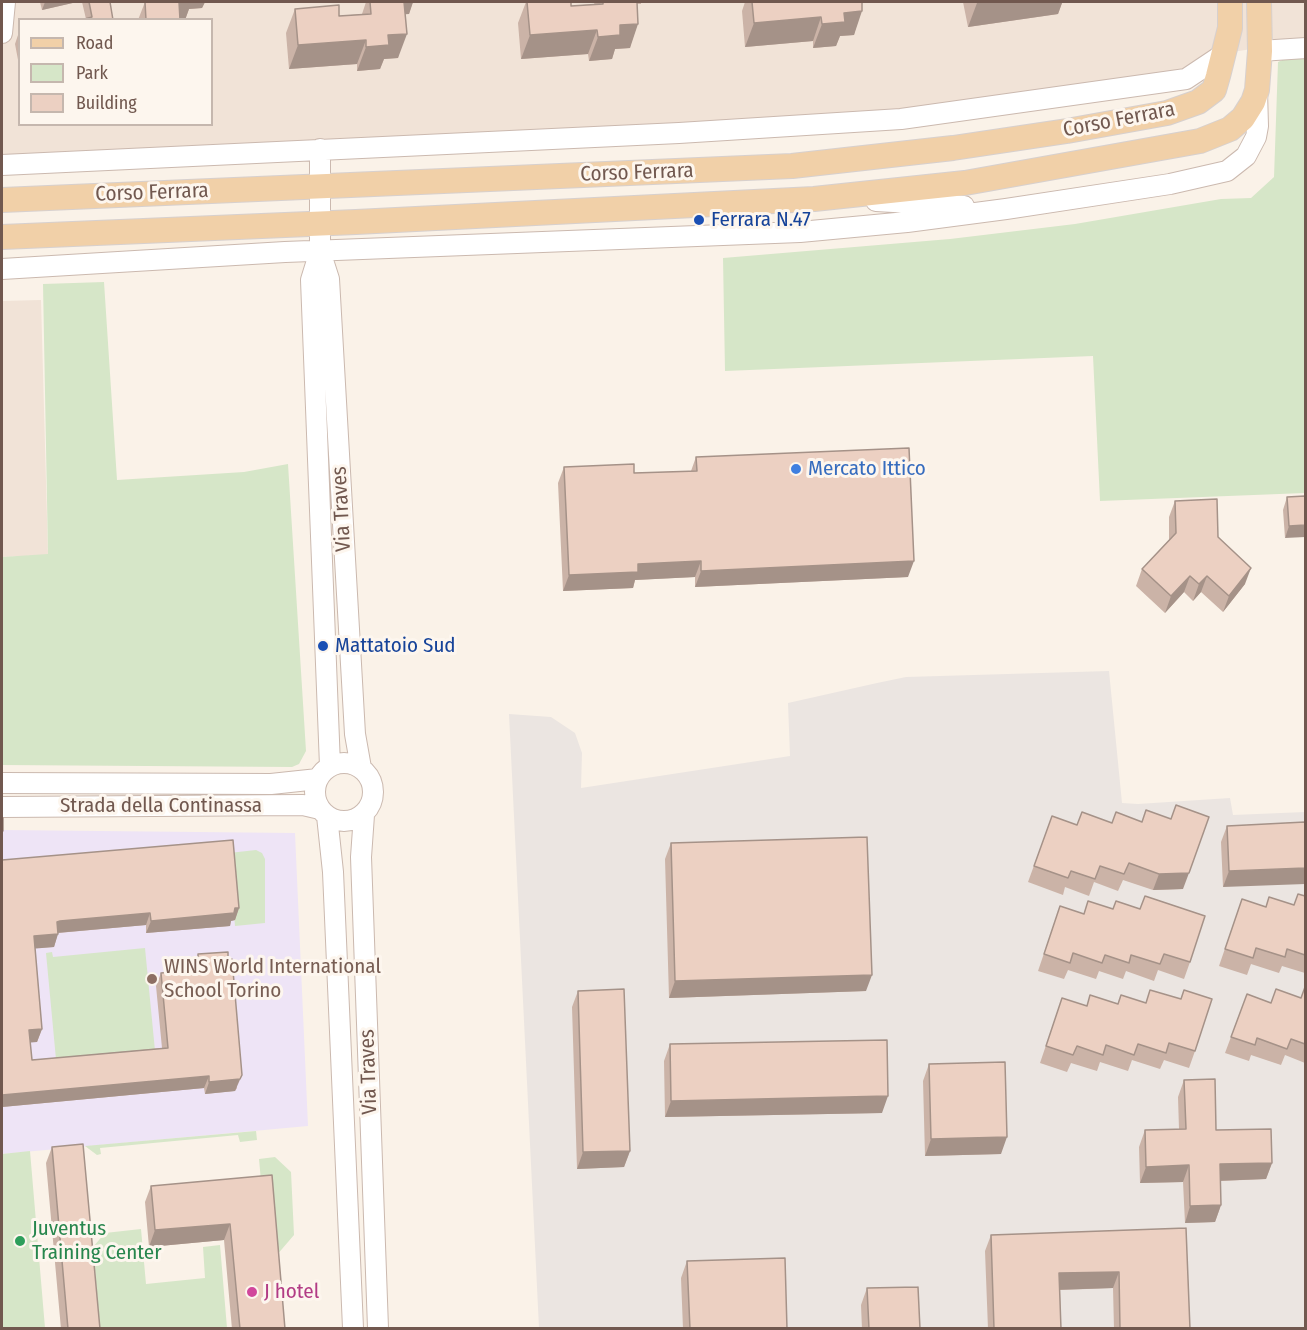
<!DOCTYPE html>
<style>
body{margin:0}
#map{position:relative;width:1307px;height:1330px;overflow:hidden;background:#faf2e8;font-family:"Fira Sans Condensed",sans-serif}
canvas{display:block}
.frame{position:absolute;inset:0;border:3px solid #71584f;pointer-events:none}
.legend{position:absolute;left:18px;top:18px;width:195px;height:108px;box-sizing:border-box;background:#fdf6ee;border:2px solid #c5b7ae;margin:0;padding:8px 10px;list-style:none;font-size:18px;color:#71584f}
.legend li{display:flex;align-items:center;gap:12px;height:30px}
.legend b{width:30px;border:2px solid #c5b7ae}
</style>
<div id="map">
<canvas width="1307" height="1330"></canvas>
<div class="frame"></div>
<ul class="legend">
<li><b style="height:8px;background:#f1d0a8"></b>Road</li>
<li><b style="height:16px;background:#d6e6c8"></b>Park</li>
<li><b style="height:16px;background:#ecd0c2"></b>Building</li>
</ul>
</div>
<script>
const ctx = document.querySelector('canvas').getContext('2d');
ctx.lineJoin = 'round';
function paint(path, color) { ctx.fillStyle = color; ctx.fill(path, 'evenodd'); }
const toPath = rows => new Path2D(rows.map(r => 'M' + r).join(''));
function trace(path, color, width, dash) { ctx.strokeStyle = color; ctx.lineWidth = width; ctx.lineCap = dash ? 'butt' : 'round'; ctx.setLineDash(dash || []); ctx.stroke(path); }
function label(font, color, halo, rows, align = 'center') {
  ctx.font = font + ' "Fira Sans Condensed",sans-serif'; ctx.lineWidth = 6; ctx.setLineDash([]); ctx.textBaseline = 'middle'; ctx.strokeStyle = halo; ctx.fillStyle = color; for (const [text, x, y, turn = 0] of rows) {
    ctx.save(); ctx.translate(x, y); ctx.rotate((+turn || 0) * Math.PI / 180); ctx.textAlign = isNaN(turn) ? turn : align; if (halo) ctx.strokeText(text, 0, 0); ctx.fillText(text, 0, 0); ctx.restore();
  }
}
paint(toPath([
 [2,2,1305,2,1306,41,1225,53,1207,66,972,109,2,158],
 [20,20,212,20,212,124,20,124],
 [41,300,48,555,2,557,2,301]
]), '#f1e3d7');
paint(toPath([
 [1109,671,1122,803,1138,804,1230,798,1233,815,1305,812,1305,1328,539,1328,509,714,551,717,575,733,582,753,581,788,790,756,788,703,877,683,906,677]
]), '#ebe5e1');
paint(toPath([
 [2,830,295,833,308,1126,2,1154]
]), '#eee4f6');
paint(toPath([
 [1291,56,1305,57,1305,493,1100,501,1093,356,725,371,723,258,950,239,1075,224,1221,199,1251,198,1274,177,1278,62],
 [104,282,117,480,244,472,288,464,306,751,299,764,292,767,2,765,2,557,48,554,43,284],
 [256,850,262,853,265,859,265,923,235,926,229,853],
 [145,948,156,1061,57,1070,46,953,52,952,53,957],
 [256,1131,257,1140,240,1142,238,1135,100,1148,101,1154,97,1155,85,1146],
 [30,1151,45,1328,2,1328,2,1154],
 [275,1157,291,1172,294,1235,276,1256,262,1192,259,1159],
 [141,1229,146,1284,205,1278,203,1247,220,1245,227,1328,100,1328,93,1247,105,1233]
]), '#d6e6c8');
const minor = toPath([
 [2,33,5,2],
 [1260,51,1306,48],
 [320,149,320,251,329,279,355,734,361,768],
 [2,165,679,133,901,119,1186,79,1225,53],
 [876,201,964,206],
 [320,251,311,280,330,766],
 [2,269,285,252,800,232,907,222,1006,209,1170,184,1227,171,1246,156,1256,137,1258,126,1257,91],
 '315 792a29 29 0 1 1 58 0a29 29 0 1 1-58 0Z',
 [2,783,271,784,318,779],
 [2,807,303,805,320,809],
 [364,815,361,857,378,1328],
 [327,816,333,872,353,1328]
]);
const major = toPath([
 [2,200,792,166,953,148,1067,131,1167,113,1198,102,1214,90,1218,76,1230,28,1230,2],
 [2,237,356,222,814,199,965,183,1200,141,1230,129,1243,118,1253,102,1257,90,1260,51,1259,2]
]);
trace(minor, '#cbb9af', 22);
trace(major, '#d7d0ce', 26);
trace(minor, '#fff', 20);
trace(major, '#f1d0a8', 24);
paint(toPath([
 [40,2,77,2,42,10],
 [82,2,110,2,113,20,86,19],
 [145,2,205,2,202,8,189,9,185,20,138,20],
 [366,2,413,2,409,14,405,14,398,58,384,59,380,69,357,71,357,64,289,69,286,33,295,9,339,16,362,14],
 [526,2,571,2,571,6,594,4,595,2,641,2,641,4,637,4,630,48,615,49,612,59,589,61,588,54,521,59,518,23],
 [745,2,862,2,854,35,840,36,836,46,813,48,813,41,745,47,742,11],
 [963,2,1072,2,1062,3,1058,14,968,27],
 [19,32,20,64,19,65,15,44],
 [696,457,908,577,695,587,695,577,635,580,633,588,563,591,558,483,564,467,634,473,691,471],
 [1305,496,1285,538,1283,510,1287,497],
 [1175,501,1218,537,1245,584,1223,612,1201,592,1193,601,1184,592,1165,613,1136,586,1142,569,1169,540,1169,517],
 [1082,812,1183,889,1153,890,1123,880,1118,891,1094,882,1089,896,1065,887,1063,895,1028,882,1052,816,1077,825],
 [1305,822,1223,887,1221,842,1227,826],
 [671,843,866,991,669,998,665,859],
 [2,860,239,908,235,920,231,921,230,926,146,933,146,925,58,933,54,947,35,948,42,1029,37,1042,30,1042,32,1060,162,1048,156,986,161,973,194,970,194,967,198,954,237,1088,235,1091,205,1094,204,1088,2,1107],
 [1298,894,1305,896,1305,973,1282,966,1279,973,1251,964,1247,975,1219,966,1242,899,1266,907,1269,897,1294,905],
 [1060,906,1190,962,1184,979,1158,970,1154,981,1126,971,1123,979,1099,971,1096,979,1068,970,1064,979,1038,971],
 [1305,988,1305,1063,1285,1055,1281,1065,1251,1055,1249,1061,1225,1053,1247,994,1271,1003,1301,998],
 [578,991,630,1151,624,1167,577,1169,572,1007],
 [1062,998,1195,1051,1189,1068,1164,1060,1160,1069,1132,1060,1128,1071,1100,1062,1097,1071,1071,1063,1067,1072,1040,1063],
 [670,1044,882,1113,665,1117,664,1061],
 [929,1064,1001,1154,925,1156,923,1081],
 [1184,1080,1216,1130,1272,1163,1266,1179,1220,1181,1221,1205,1215,1222,1185,1223,1183,1182,1140,1183,1139,1147,1145,1130,1179,1129,1178,1097],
 [52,1147,100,1329,61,1329,46,1163],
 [272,1175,285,1329,232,1329,224,1240,149,1247,145,1202,151,1186],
 [1186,1228,1190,1329,1114,1329,1113,1288,1060,1290,1061,1329,988,1329,985,1251,991,1235],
 [687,1261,787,1329,683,1329,681,1278],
 [867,1288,920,1329,862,1329,861,1305]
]), '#cbb3a7');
paint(toPath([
 [45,2,77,2,42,10],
 [178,2,205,2,202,8,189,9,185,20,171,20],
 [400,2,413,2,409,14,395,15],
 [986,2,1072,2,1062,3,1058,14,968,27,977,3],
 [862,11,854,35,840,36,836,46,813,48,822,24,844,13],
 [821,17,813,41,745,47,754,23],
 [638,24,630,48,615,49,612,59,589,61,598,37,620,25],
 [597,30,588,54,521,59,530,35],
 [407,34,398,58,384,59,380,69,357,71,366,47,388,35],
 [366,40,357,64,289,69,298,45],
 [1305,525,1305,537,1285,538,1289,526],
 [701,561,695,577,635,580,633,588,563,591,569,575,638,564],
 [914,561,908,577,695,587,701,571],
 [1251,568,1245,584,1223,612,1229,596],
 [1190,576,1184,592,1165,613,1171,596],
 [1207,576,1201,592,1193,601,1199,584],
 [1305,868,1305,884,1223,887,1229,871],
 [1189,873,1183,889,1153,890,1159,874],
 [235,908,239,908,235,920,231,921,230,926,146,933,151,921],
 [150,913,146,925,56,933,57,922,60,921],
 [58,934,54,947,30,949,34,936],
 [872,975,866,991,669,998,675,981],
 [42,1029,37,1042,25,1043,29,1030],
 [242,1075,235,1091,205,1094,209,1082],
 [209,1076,204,1088,2,1107,2,1095],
 [888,1096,882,1113,665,1117,671,1101],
 [1007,1137,1001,1154,925,1156,931,1139],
 [630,1151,624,1167,577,1169,583,1152],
 [1272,1163,1266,1179,1214,1181,1220,1164],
 [1189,1165,1183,1182,1140,1183,1146,1167],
 [1221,1205,1215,1222,1185,1223,1190,1206],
 [230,1224,224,1240,149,1247,155,1230],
 [1119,1272,1113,1288,1053,1290,1059,1273]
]), '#a59288');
const building = toPath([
 [89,2,110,2,113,20,81,20,92,17,89,2],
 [145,2,179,2,180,20,146,20,145,2],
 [370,2,404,2,407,34,388,35,389,45,366,47,366,40,298,45,295,9,339,5,339,16,371,14,370,2],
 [527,2,571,2,571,6,603,4,603,2,637,2,638,24,620,25,620,35,598,37,597,30,530,35,527,2],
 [752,2,862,2,862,11,844,13,845,22,822,24,821,17,754,23,752,2],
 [909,448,914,561,701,571,701,561,638,564,638,572,569,575,564,467,634,464,634,473,697,471,696,457,909,448],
 [1305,496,1305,525,1289,526,1287,497,1305,496],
 [1217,499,1218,537,1251,568,1229,596,1207,576,1199,584,1190,576,1171,596,1142,569,1176,533,1175,501,1217,499],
 [1176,805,1209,817,1189,873,1159,874,1129,863,1124,874,1100,866,1095,879,1071,871,1068,878,1034,866,1052,816,1077,825,1082,812,1112,823,1116,812,1142,822,1146,810,1171,819,1176,805],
 [2,818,3,818,3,831,2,831,2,818],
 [1305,822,1305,868,1229,871,1227,826,1305,822],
 [867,837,872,975,675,981,671,843,867,837],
 [233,840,239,908,235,908,234,913,151,921,150,913,60,921,57,922,58,934,34,936,42,1029,29,1030,32,1060,168,1048,161,973,199,969,198,954,228,952,228,959,232,959,242,1075,240,1079,209,1082,209,1076,2,1095,2,860,233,840],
 [1298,894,1305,896,1305,955,1287,949,1285,957,1256,948,1253,958,1225,949,1242,899,1266,907,1269,897,1294,905,1298,894],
 [1145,896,1205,916,1190,962,1164,954,1160,964,1131,955,1129,963,1105,955,1102,963,1073,953,1070,963,1044,954,1060,906,1084,914,1088,901,1113,909,1116,901,1140,909,1145,896],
 [1305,987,1305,1044,1291,1039,1287,1049,1257,1038,1255,1045,1231,1037,1247,994,1271,1003,1276,989,1301,998,1305,987],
 [624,989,630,1151,583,1152,578,991,624,989],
 [1150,990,1181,999,1184,990,1212,999,1195,1051,1169,1043,1166,1053,1138,1044,1134,1055,1106,1045,1103,1055,1077,1046,1073,1055,1046,1046,1062,998,1087,1006,1090,995,1118,1004,1121,995,1146,1003,1150,990],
 [887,1040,888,1096,671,1101,670,1044,887,1040],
 [1005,1062,1007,1137,931,1139,929,1064,1005,1062],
 [1215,1079,1216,1130,1271,1129,1272,1163,1220,1164,1221,1205,1190,1206,1189,1165,1146,1167,1145,1130,1186,1129,1184,1080,1215,1079],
 [83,1144,100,1329,68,1329,52,1147,83,1144],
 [272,1175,285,1329,240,1329,230,1224,155,1230,151,1186,272,1175],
 [1186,1228,1190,1329,1120,1329,1119,1272,1059,1273,1061,1329,994,1329,991,1235,1186,1228],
 [785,1258,787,1329,690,1329,687,1261,785,1258],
 [918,1287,920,1329,869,1329,867,1288,918,1287]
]);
paint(building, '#ecd0c2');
trace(building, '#a59288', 1.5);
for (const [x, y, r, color] of [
 [699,220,6,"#1a4fb4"],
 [796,469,6,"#3f7fe0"],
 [323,646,6,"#1a4fb4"],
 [152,979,6,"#8d6e63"],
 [20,1241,6,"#2e9e5b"],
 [252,1292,6,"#d1479c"]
]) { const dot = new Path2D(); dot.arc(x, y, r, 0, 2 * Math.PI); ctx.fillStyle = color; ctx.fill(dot); trace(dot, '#fdf6ee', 2); }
label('21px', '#71584f', '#fdf6ee', [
 ["Corso Ferrara",1119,120,-11],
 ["Corso Ferrara",637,173,-2],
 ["Corso Ferrara",152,193,-2],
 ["Via Traves",342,509,-93],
 ["Strada della Continassa",161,806],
 ["Via Traves",369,1072,-92]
]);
label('21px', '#164399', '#fdf6ee', [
 ["Ferrara N.47",711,220],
 ["Mattatoio Sud",335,646]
], 'left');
label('21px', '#366cbe', '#fdf6ee', [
 ["Mercato Ittico",808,469]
], 'left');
label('21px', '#785e54', '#fdf6ee', [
 ["WINS World International",164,967],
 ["School Torino",164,991]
], 'left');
label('21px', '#27864d', '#fdf6ee', [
 ["Juventus",32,1229],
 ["Training Center",32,1253]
], 'left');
label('21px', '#b23c85', '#fdf6ee', [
 ["J hotel",264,1292]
], 'left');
</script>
